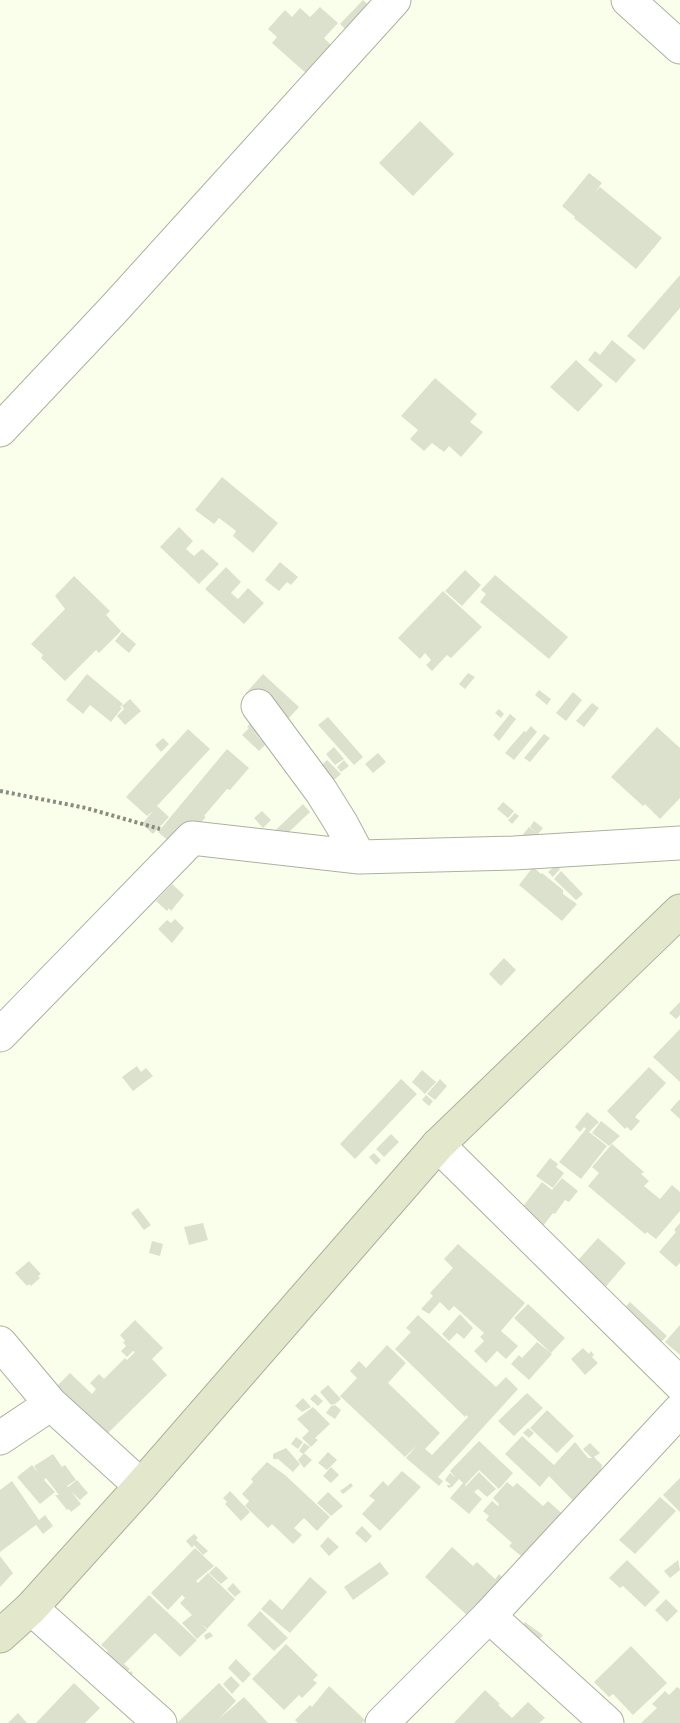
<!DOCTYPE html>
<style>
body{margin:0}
canvas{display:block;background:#faffeb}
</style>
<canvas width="680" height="1723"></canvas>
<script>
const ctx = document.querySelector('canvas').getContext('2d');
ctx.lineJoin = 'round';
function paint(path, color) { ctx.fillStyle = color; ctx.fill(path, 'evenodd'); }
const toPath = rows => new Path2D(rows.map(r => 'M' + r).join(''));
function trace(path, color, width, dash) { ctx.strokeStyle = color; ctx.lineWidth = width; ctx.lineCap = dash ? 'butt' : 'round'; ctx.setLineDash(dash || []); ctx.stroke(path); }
paint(toPath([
 [363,0,379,15,356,39,340,24],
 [320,7,338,23,324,38,333,47,308,75,272,43,277,37,268,29,285,10,292,17,300,8,310,17],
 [420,121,454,154,413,196,379,163],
 [589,173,602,183,595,192,600,187,662,238,636,269,574,218,575,217,562,206],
 [680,275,680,308,644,350,627,336],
 [612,340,636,360,616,383,588,360,595,351,600,355],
 [576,360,603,385,578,412,550,387],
 [435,378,477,414,470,422,483,432,461,457,449,446,444,452,432,443,424,451,410,439,418,430,401,416],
 [222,477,278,523,253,553,233,536,236,531,219,518,214,524,195,510],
 [179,527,193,541,186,549,194,556,202,549,219,564,199,584,160,547],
 [280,562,298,577,291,585,287,582,279,591,265,580],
 [226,567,241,582,231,593,238,599,248,588,264,603,244,624,205,589],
 [465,570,481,585,462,606,445,591],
 [495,575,568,637,549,659,480,602,486,594,481,590],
 [74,576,110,611,106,615,121,631,99,653,96,650,65,681,41,658,43,655,31,644,65,609,55,596],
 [443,591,482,627,451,658,447,655,432,671,426,665,431,660,425,653,420,659,398,638],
 [122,632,136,644,129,653,115,641],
 [468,673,475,677,465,689,459,684],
 [87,674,123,704,120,707,122,708,111,722,90,705,83,714,66,700],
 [263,674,299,707,266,743,250,730,266,744,259,751,242,735,249,728,247,727,263,710,245,694],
 [539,690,551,699,547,705,535,695],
 [573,692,582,700,566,721,556,713],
 [130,699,141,711,125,725,117,716,124,709,122,706],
 [592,703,599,708,584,727,576,721],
 [499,709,504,714,501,718,495,713],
 [510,714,516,719,499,741,493,735],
 [328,717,363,757,354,765,318,725],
 [531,726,537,732,514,760,505,753,524,731,526,732],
 [657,727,680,748,680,798,660,819,645,804,643,806,611,777],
 [188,729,210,749,157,806,169,817,153,834,142,824,153,811,147,816,126,797],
 [544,734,550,738,530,762,524,758],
 [163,738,169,744,161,752,155,745],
 [334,747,344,759,335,765,326,754],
 [227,749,249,768,230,790,227,789,204,816,206,817,177,848,158,832],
 [378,753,386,762,373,773,365,764],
 [327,760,341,774,334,780,320,767],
 [344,760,349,766,341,772,337,767],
 [503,802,514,811,508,818,497,809],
 [303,804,310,812,272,848,265,840],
 [262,811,271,820,263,828,254,818],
 [515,813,519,816,512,824,508,820],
 [534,821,543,828,538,834,530,827],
 [529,827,538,834,521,855,512,848],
 [556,865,560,869,553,877,548,872],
 [533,867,541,874,542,873,563,890,563,894,577,904,562,921,519,885],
 [561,871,583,894,576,900,554,879],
 [172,884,184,895,171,911,169,908,167,911,156,901],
 [175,919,184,928,172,943,158,929,167,920,171,923],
 [504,958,516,970,501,986,489,974],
 [680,1002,680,1015,676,1019,669,1013],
 [680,1029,680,1082,653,1057],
 [137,1066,141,1072,146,1068,153,1076,133,1091,122,1077],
 [649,1067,666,1083,635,1117,640,1121,631,1131,627,1127,625,1129,607,1111],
 [422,1070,436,1082,425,1094,412,1082],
 [401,1079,417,1094,355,1159,340,1144],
 [440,1079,447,1086,435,1100,427,1094],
 [426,1095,433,1101,429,1106,422,1100],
 [680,1099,680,1119,670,1110],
 [587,1112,599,1122,589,1132,607,1146,581,1179,559,1162,586,1129,584,1127,580,1132,575,1127],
 [601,1121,620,1136,609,1146,592,1133],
 [391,1134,399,1142,384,1157,376,1149],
 [612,1144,644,1172,641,1174,649,1181,644,1186,660,1199,672,1185,680,1192,680,1211,656,1239,647,1232,645,1234,588,1186,599,1173,592,1167],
 [374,1153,381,1160,376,1165,369,1157],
 [550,1158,558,1164,556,1167,564,1173,553,1188,536,1176],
 [562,1178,578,1191,569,1202,565,1200,555,1214,553,1213,536,1235,514,1218,542,1182,552,1190],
 [138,1208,151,1225,144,1230,131,1213],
 [203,1223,208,1240,189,1245,184,1227],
 [680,1223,680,1263,676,1267,659,1252,676,1232,674,1230],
 [598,1238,626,1263,602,1291,570,1269],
 [152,1241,163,1244,160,1256,149,1253],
 [458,1244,525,1303,501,1331,518,1346,506,1359,497,1351,486,1363,474,1351,484,1341,480,1337,484,1333,454,1306,449,1311,440,1302,429,1314,421,1309,433,1296,430,1293,453,1268,444,1259],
 [29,1261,41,1274,38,1276,40,1278,31,1286,29,1284,27,1286,15,1273],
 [630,1302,667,1336,655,1348,618,1315],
 [528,1304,565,1338,551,1353,514,1318],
 [460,1314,473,1328,464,1339,457,1333,449,1341,442,1334],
 [418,1315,496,1387,506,1377,518,1389,438,1477,443,1481,439,1486,406,1458,417,1445,405,1457,340,1396,357,1378,350,1371,359,1361,366,1368,387,1345,406,1363,388,1383,440,1433,425,1449,432,1455,468,1417,466,1415,465,1417,395,1349,411,1332,406,1328],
 [135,1320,163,1348,152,1359,167,1375,103,1438,50,1393,70,1373,92,1394,96,1389,90,1383,99,1374,104,1379,125,1358,127,1360,135,1352,133,1351,127,1357,121,1351,126,1346,123,1342,125,1341,120,1335],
 [680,1325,680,1355,665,1342],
 [537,1342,552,1354,529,1380,511,1364,519,1355,522,1358],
 [583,1348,589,1354,591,1351,594,1355,592,1357,598,1363,585,1375,571,1359],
 [328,1385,341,1399,335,1404,331,1405,320,1392],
 [527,1393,543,1408,514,1436,498,1421],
 [315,1394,323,1401,318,1406,310,1399],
 [303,1398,311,1407,302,1412,295,1406],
 [335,1405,341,1410,335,1419,326,1413,331,1406],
 [313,1407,330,1424,315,1438,318,1440,311,1447,302,1438,309,1431,297,1419],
 [547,1410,574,1436,557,1453,530,1428],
 [528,1428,534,1433,529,1438,523,1433],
 [522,1436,554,1465,575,1442,588,1458,592,1458,583,1449,590,1443,600,1453,594,1457,602,1465,601,1471,610,1480,582,1510,549,1476,540,1487,505,1454],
 [296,1437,303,1442,298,1449,291,1444],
 [479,1441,513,1473,499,1489,479,1470,465,1485,466,1486,479,1472,496,1489,487,1497,478,1489,474,1492,482,1499,469,1514,450,1498,463,1483,459,1479,452,1487,448,1488,447,1485,451,1485,445,1480,450,1473,456,1478,450,1471],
 [304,1443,310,1447,303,1454,299,1451],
 [286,1448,300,1464,293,1472,278,1459,273,1459,273,1454],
 [328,1452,337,1460,327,1470,318,1463],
 [304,1453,312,1460,304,1468,298,1460],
 [53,1454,62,1467,65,1465,76,1480,67,1486,68,1487,77,1480,88,1493,80,1500,71,1491,81,1504,71,1512,69,1509,67,1510,55,1495,59,1495,46,1478,44,1480,55,1492,40,1504,17,1477,32,1465,38,1473,34,1466],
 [267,1462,285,1475,330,1517,317,1531,304,1518,294,1528,302,1535,293,1544,272,1524,268,1528,245,1506,249,1501,242,1494,253,1482,251,1479],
 [331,1467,339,1475,331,1483,323,1476],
 [402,1471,421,1487,380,1531,362,1514,375,1500,369,1496,383,1481,388,1486],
 [680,1478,680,1512,663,1495],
 [12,1481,39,1520,45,1515,53,1526,43,1534,36,1525,0,1552,0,1490],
 [507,1482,513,1487,517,1483,543,1506,548,1501,566,1517,527,1561,509,1546,512,1543,486,1520,489,1516,483,1511,492,1501,498,1506,499,1504,493,1498],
 [351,1483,353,1486,343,1494,340,1491],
 [230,1491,250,1512,241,1521,225,1504,227,1502,223,1498],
 [328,1492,343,1506,331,1516,317,1503],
 [660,1497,676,1511,635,1554,619,1540],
 [362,1526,372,1536,366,1543,355,1533],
 [194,1534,198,1538,196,1540,208,1551,203,1555,194,1545,192,1548,186,1541],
 [328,1537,339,1547,329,1556,320,1546],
 [452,1547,473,1566,477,1562,495,1579,499,1574,503,1578,468,1616,425,1577],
 [195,1548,214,1566,196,1581,198,1583,208,1573,235,1599,207,1629,201,1624,207,1630,197,1639,182,1623,192,1615,180,1603,185,1598,182,1595,168,1610,151,1593],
 [0,1556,13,1573,0,1587],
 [627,1560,660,1592,645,1607,623,1586,620,1588,609,1578],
 [678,1560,680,1570,670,1578,664,1571],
 [380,1562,389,1574,353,1600,344,1587],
 [216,1566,228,1578,221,1584,209,1573],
 [310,1577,327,1592,290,1633,261,1609,270,1599,282,1610],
 [233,1583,241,1592,235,1597,227,1589],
 [149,1595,197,1640,180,1657,155,1633,124,1664,130,1669,127,1672,128,1673,131,1671,133,1673,123,1683,115,1673,123,1665,115,1672,101,1658,108,1651,101,1645],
 [666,1599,678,1611,667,1622,655,1610],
 [260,1611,288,1638,274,1651,247,1625],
 [525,1622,543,1635,536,1645,518,1633],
 [210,1632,213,1636,206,1640,204,1635],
 [286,1644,318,1675,313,1680,317,1683,302,1698,299,1695,284,1710,252,1679],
 [631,1646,667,1683,633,1715,613,1694,609,1697,594,1682],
 [236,1659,251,1674,243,1683,228,1668],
 [231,1676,240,1685,232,1694,223,1684],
 [74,1683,100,1708,85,1723,36,1723],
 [219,1683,236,1701,220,1718,244,1697,268,1723,177,1723],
 [329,1686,365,1720,362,1723,298,1723,295,1720,310,1705,312,1707],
 [677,1687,680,1689,680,1723,641,1723,657,1708,652,1704,665,1691,669,1695],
 [485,1690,500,1704,498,1705,512,1718,528,1702,545,1718,539,1723,454,1723],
 [18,1713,27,1723,8,1723]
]), '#dce1ce');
const street = toPath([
 [628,0,680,47],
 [0,430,114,309,394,0],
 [258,706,321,791,341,823,359,857],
 [0,1035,192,838,359,857,514,853,680,843],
 [438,1145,680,1384],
 [0,1343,51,1404,141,1486],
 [0,1438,51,1404],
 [31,1608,160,1723],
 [489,1616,607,1723],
 [382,1723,489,1616,680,1410]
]);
const secondary = toPath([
 [0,1636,31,1608,141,1486,438,1145,680,911]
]);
trace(street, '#adb19e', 35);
trace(secondary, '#adb19e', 35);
trace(toPath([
 [0,791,86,808,160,829]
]), '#898c7f', 4, [3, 3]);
trace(street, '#fff', 33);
trace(secondary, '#e3e8cc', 33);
</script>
